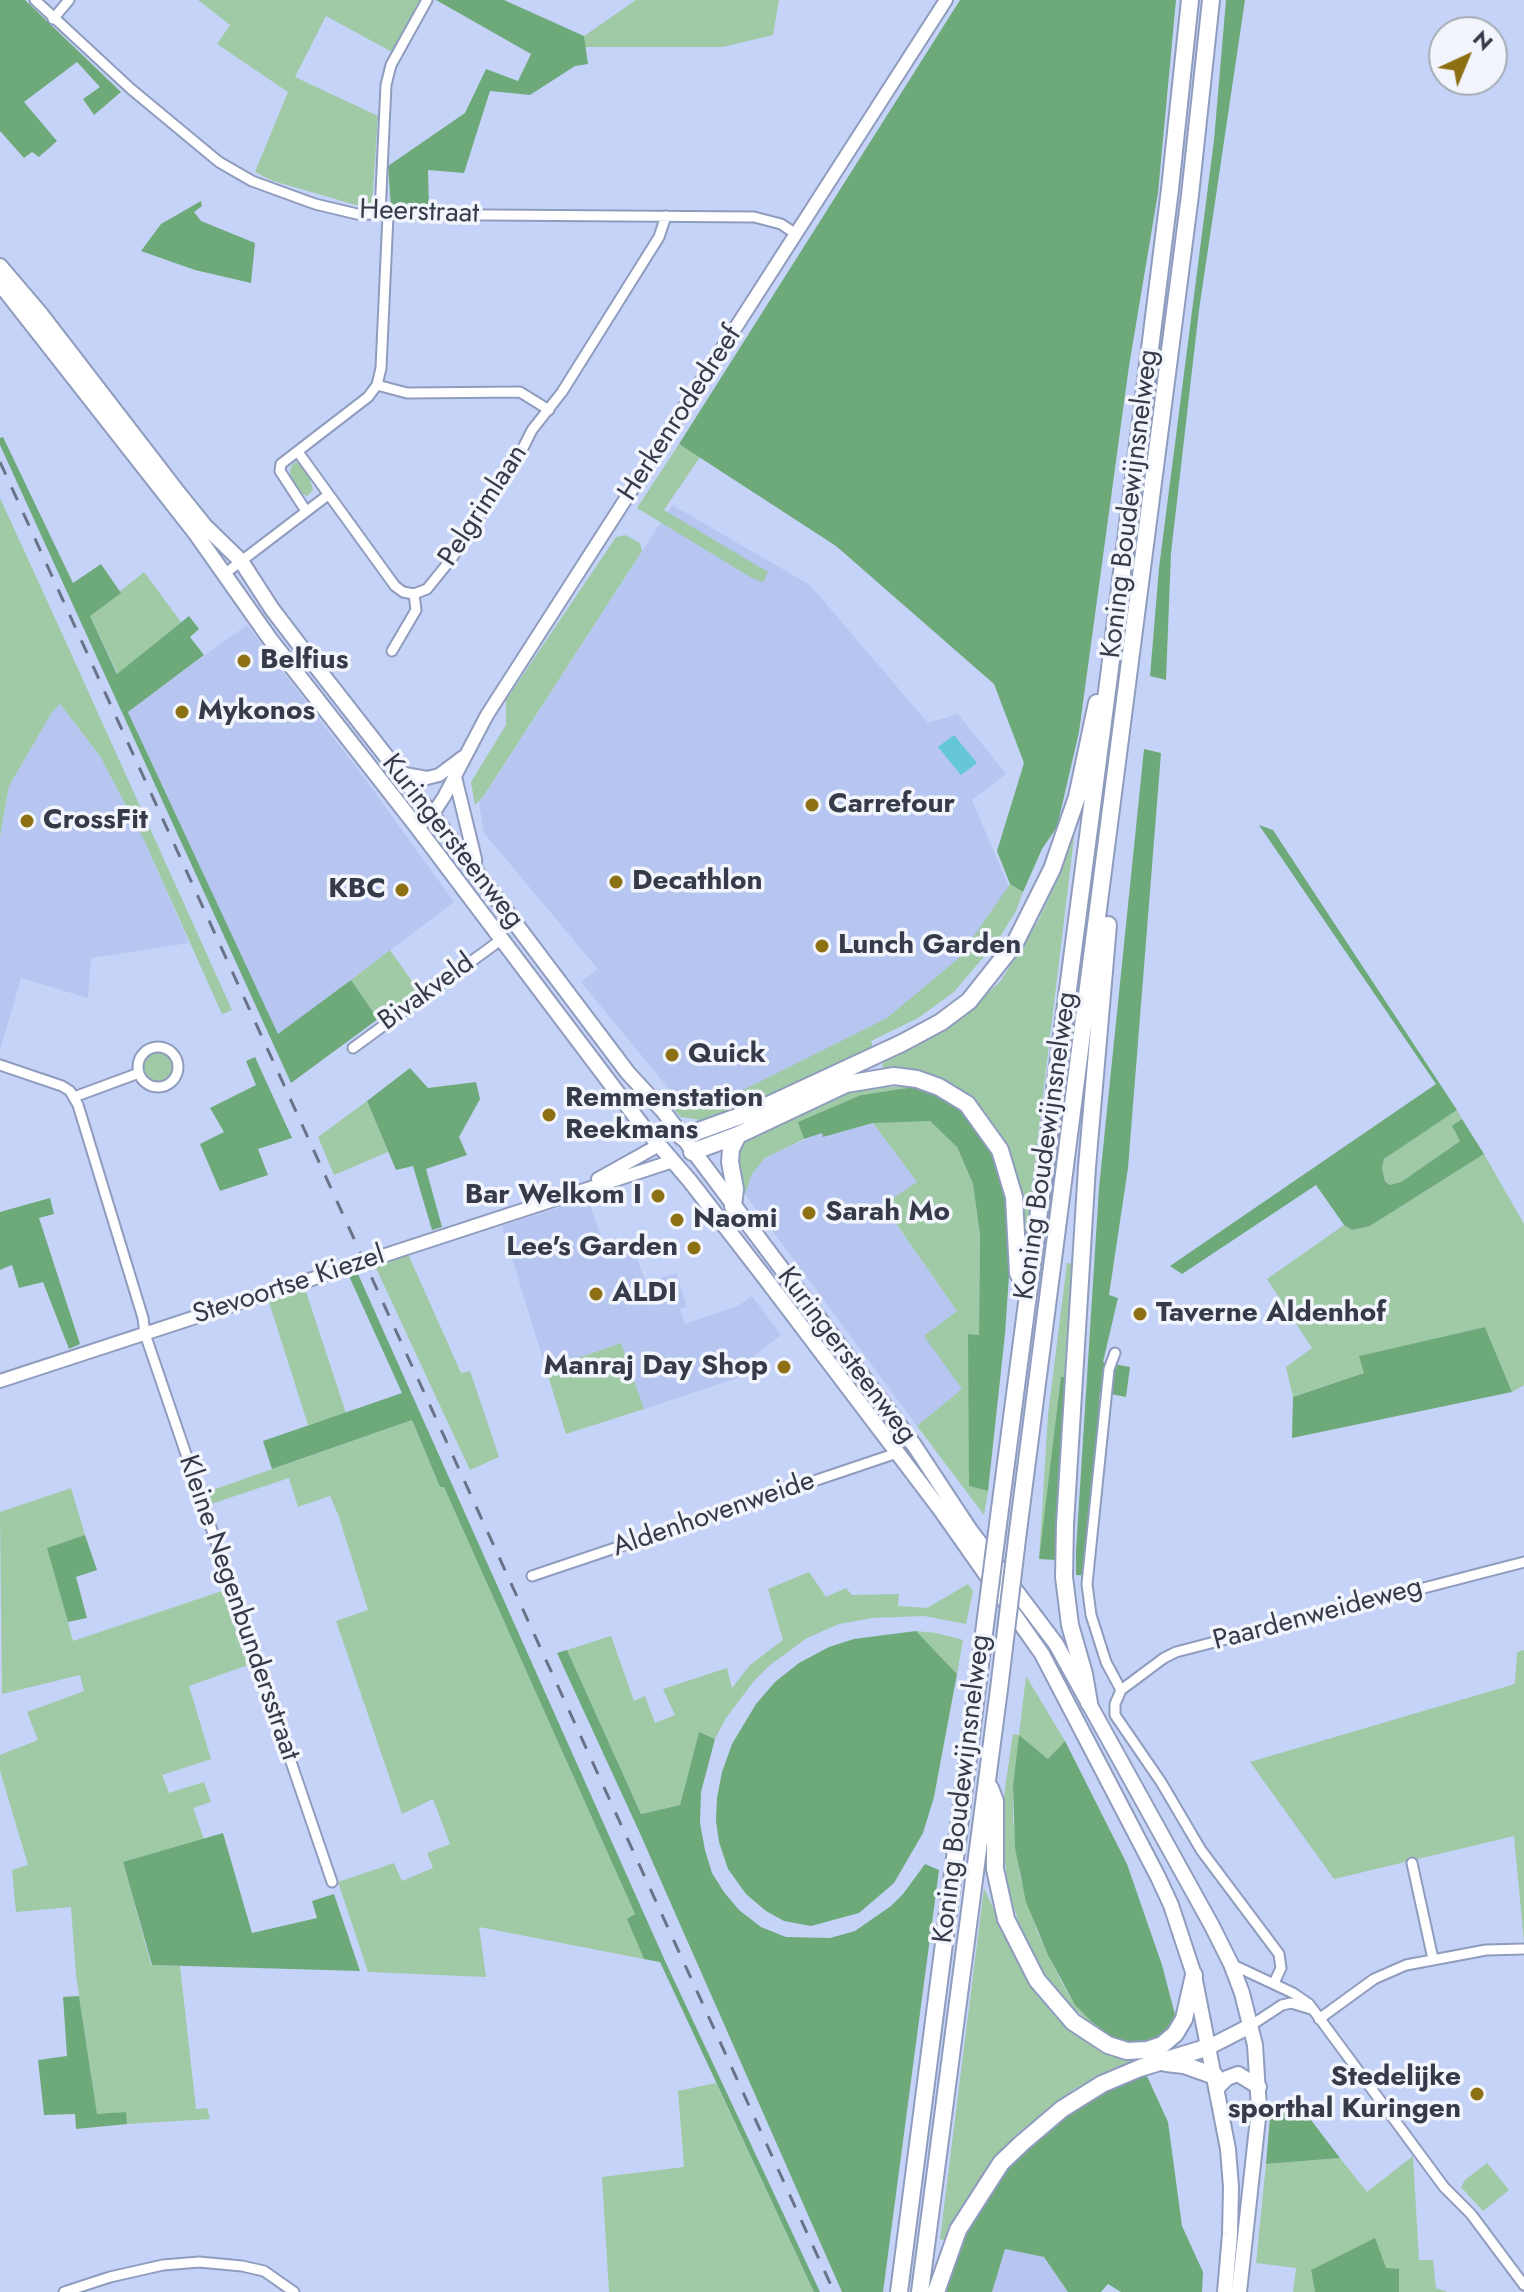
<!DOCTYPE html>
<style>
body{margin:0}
#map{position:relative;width:1524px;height:2292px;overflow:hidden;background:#c6d3f8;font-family:Jost,sans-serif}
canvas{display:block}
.north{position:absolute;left:1428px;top:16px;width:80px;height:80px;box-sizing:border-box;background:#f2f5fc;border:2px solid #a7abb5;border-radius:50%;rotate:44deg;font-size:22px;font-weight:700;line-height:32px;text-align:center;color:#363b4a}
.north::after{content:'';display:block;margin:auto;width:28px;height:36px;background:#8e7014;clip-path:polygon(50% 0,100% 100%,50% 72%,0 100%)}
</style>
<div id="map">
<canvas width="1524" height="2292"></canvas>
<div class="north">N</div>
</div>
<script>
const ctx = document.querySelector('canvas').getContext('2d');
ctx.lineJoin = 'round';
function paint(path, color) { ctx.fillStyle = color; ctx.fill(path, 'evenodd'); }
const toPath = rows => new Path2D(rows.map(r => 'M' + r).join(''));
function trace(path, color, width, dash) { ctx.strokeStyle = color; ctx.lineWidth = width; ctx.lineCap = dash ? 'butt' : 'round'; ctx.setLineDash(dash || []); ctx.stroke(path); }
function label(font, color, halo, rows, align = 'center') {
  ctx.font = font + ' Jost,sans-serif'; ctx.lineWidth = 7; ctx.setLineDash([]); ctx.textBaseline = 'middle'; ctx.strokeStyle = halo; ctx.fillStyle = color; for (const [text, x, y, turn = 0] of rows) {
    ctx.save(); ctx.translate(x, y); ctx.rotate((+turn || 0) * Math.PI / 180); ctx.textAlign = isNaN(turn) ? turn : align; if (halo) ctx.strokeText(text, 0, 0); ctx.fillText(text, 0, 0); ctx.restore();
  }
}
paint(toPath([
 [672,505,810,585,928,723,958,714,1006,774,972,800,1012,894,962,962,890,1023,732,1095,727,1087,692,1102,678,1100,581,982,598,969,484,833,479,804],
 [247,625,363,776,454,902,278,1035,128,711],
 [60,704,100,756,144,840,189,943,91,958,88,998,21,978,0,1050,0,837,9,786,52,712],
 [873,1123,917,1182,883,1206,957,1311,962,1389,917,1426,745,1194,752,1174,765,1158,822,1132,824,1137],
 [588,1198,608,1258,634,1250,646,1283,676,1273,687,1306,680,1309,685,1324,738,1306,752,1296,781,1335,755,1355,761,1370,644,1409,621,1343,546,1369,502,1226],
 [1004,2248,1044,2257,1068,2292,992,2292]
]), '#b6c6f0');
paint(toPath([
 [198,0,420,0,392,52,326,16,295,77,378,116,372,205,356,205,273,181,255,172,288,92,217,44,230,25],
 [636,0,779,0,773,35,723,47,585,47,584,36],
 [679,444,700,457,664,510,768,572,763,582,752,578,637,508],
 [296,462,302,465,309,476,313,490,307,496,299,492,290,474,291,466],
 [0,498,60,629,232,1010,222,1014,144,840,100,756,60,704,52,712,9,786,0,837],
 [625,535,640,543,642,551,483,797,475,805,471,782,506,725,506,700,616,537],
 [144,572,181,622,118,674,90,616],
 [1075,829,1026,1236,1017,1181,978,1109,882,1072,883,1062,946,1030,1000,982,1038,921,1060,874,1070,833],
 [1010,884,1023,892,1016,911,998,940,954,992,918,1018,871,1041,873,1048,754,1103,701,1120,681,1117,673,1108,678,1100,692,1103,727,1087,733,1095,887,1018,958,959],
 [390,950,419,991,378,1019,351,980],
 '142 1067a17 17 0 1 1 34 0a17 17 0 1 1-34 0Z',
 [870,1087,914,1087,861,1095,799,1122,804,1139,765,1158,752,1174,745,1194,740,1187,735,1163,739,1144,745,1138,811,1105],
 [367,1101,388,1152,334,1175,318,1137],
 [1457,1110,1462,1119,1453,1126,1461,1140,1401,1182,1390,1185,1385,1180,1382,1168,1384,1159],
 [908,1120,930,1121,947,1136,957,1147,973,1184,980,1235,979,1335,969,1334,969,1486,988,1491,984,1515,917,1426,962,1389,924,1336,957,1311,883,1205,917,1182,873,1123],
 [1484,1154,1524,1224,1524,1385,1512,1392,1485,1327,1360,1356,1364,1373,1293,1397,1286,1367,1312,1348,1267,1279,1344,1225,1352,1230,1370,1226],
 [408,1254,461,1373,470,1371,499,1457,470,1470,375,1266],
 [1067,1263,1076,1264,1068,1377,1039,1559,1048,1415],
 [305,1289,346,1413,308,1425,269,1302],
 [621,1343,644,1409,566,1434,546,1369],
 [412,1420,440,1487,444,1486,635,1914,628,1919,644,1959,479,1927,486,1977,368,1972,338,1882,394,1863,402,1881,433,1868,427,1853,450,1844,433,1799,402,1814,336,1621,368,1610,339,1517,330,1496,298,1507,289,1478,208,1505,204,1493],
 [71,1488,85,1535,48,1548,73,1641,222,1591,248,1665,189,1686,211,1759,162,1775,169,1793,204,1782,211,1802,193,1808,204,1839,123,1862,151,1965,180,1966,196,2109,207,2108,210,2119,127,2124,125,2112,97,2115,76,1975,71,1907,16,1912,12,1870,28,1865,0,1771,0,1755,38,1740,27,1712,84,1691,80,1675,2,1694,0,1512],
 [809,1572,826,1597,846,1588,852,1595,899,1594,898,1606,927,1608,968,1584,973,1591,966,1624,924,1616,873,1618,839,1624,807,1638,770,1665,754,1681,726,1718,715,1739,699,1732,680,1805,641,1814,567,1650,611,1636,634,1701,645,1696,655,1723,675,1715,663,1689,727,1668,732,1688,750,1665,783,1640,768,1589],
 [916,1631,936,1633,963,1640,957,1674],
 [1524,1650,1524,1942,1514,1836,1334,1879,1250,1762,1515,1684,1517,1652],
 [1026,1676,1065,1741,1048,1759,1020,1736,1013,1786,1013,1818,1020,1877,1037,1931,1061,1981,1075,2005,1092,2022,1112,2037,1090,2023,1070,2005,1038,1965,1025,1941,1009,1893,1001,1831,1005,1788,1013,1734,1019,1735],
 [984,1888,1016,1957,1052,2010,1078,2036,1108,2053,1140,2057,1074,2089,1018,2133,979,2183,948,2241,940,2239],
 [716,2083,814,2292,609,2292,602,2177,684,2167,678,2091],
 [1413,2156,1419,2260,1433,2260,1436,2288,1448,2292,1399,2292,1399,2269,1311,2270,1315,2292,1293,2292,1296,2268,1256,2263,1266,2164,1340,2158,1367,2192],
 [1487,2163,1509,2190,1483,2211,1461,2187,1465,2180]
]), '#9fcaa5');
paint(toPath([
 [0,0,25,0,121,92,94,115,83,99,100,87,77,62,24,102,57,141,39,157,32,152,24,158,0,131],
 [436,0,504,0,584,36,588,64,575,66,530,95,490,91,464,173,428,170,429,207,391,207,388,166,465,113,486,69,518,81,531,54],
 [960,0,1176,0,1158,193,1129,366,1079,732,1057,827,1042,849,1023,892,1010,884,997,851,1024,763,994,684,836,546,679,444],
 [1226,0,1245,0,1199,310,1171,553,1166,680,1150,676,1159,568,1214,140],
 [201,201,202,206,194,212,201,221,255,243,251,283,195,270,141,251,161,224],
 [3,437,73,583,101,564,121,593,90,616,117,674,189,616,199,629,190,637,204,655,128,712,278,1034,351,980,378,1019,291,1083,0,445,0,438],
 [1144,749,1161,753,1128,1168,1109,1295,1118,1298,1103,1362,1130,1367,1126,1397,1100,1392,1099,1401,1110,1403,1093,1576,1076,1575,1076,1550,1099,1188],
 [1259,825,1273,830,1457,1110,1384,1159,1382,1168,1385,1181,1390,1185,1401,1182,1460,1141,1452,1126,1462,1119,1484,1154,1370,1226,1352,1230,1344,1225,1316,1185,1182,1274,1170,1266,1436,1084],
 [255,1057,292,1138,258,1149,268,1175,220,1191,200,1144,224,1132,210,1108,256,1085,246,1061],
 [410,1068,428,1088,476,1082,480,1099,459,1137,467,1155,426,1169,442,1227,432,1230,413,1166,396,1170,367,1101],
 [914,1087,937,1094,959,1109,977,1127,993,1150,1007,1199,1010,1261,1005,1334,988,1491,969,1486,968,1334,979,1335,980,1235,973,1184,957,1147,930,1121,873,1123,823,1137,822,1133,804,1139,798,1122,861,1095],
 [50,1198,54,1214,39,1218,80,1344,69,1349,43,1282,19,1288,12,1265,0,1270,0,1212],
 [358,1274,666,1963,820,2292,814,2292,660,1962,644,1959,627,1919,635,1914,444,1487,440,1487,412,1420,272,1469,263,1441,402,1393,349,1276],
 [1485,1327,1512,1392,1292,1438,1293,1397,1364,1373,1359,1356],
 [1061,1377,1068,1377,1057,1560,1039,1559],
 [85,1535,97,1570,76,1577,87,1618,68,1622,47,1548],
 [916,1631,957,1674,934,1797,923,1833,894,1883,859,1913,811,1926,784,1921,766,1911,746,1894,728,1869,719,1842,716,1821,717,1798,722,1772,732,1744,756,1704,775,1682,799,1663,829,1647,854,1639],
 [567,1650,641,1814,680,1805,699,1732,715,1739,701,1792,700,1823,705,1850,712,1873,724,1892,739,1910,761,1927,786,1937,830,1938,855,1931,891,1906,903,1894,925,1864,939,1870,883,2292,842,2292,638,1829,557,1653],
 [1019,1735,1048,1759,1065,1741,1127,1864,1162,1965,1177,2022,1162,2038,1144,2042,1125,2042,1112,2037,1092,2022,1075,2005,1048,1955,1026,1902,1015,1848,1013,1786],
 [223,1833,252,1933,317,1918,312,1901,334,1894,360,1971,152,1965,123,1862],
 [79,1996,97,2114,126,2112,127,2124,76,2129,75,2114,44,2115,38,2060,67,2056,63,1997],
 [1146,2074,1168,2122,1182,2226,1203,2272,1202,2292,1121,2292,1108,2284,1101,2292,1068,2292,1044,2257,1005,2249,992,2292,945,2292,968,2227,994,2186,1024,2151,1079,2104,1106,2088],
 [1298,2103,1340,2158,1266,2164,1271,2106],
 [1375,2238,1386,2268,1399,2269,1399,2292,1315,2292,1311,2270]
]), '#6eaa79');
paint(toPath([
 [954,735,977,763,961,775,938,747]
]), '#65c7d6');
const street = toPath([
 [35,0,131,89,219,162,252,181,315,204,357,214,754,217,781,224,796,234],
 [53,19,69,0],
 [380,214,386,85,391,65,427,0],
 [377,385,407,393,520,392,549,410],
 [298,452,395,586,403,592,414,594,427,589,452,558,524,446,532,430,562,392,659,237,666,216],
 [306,511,280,471,281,464,368,397,377,385,381,368,388,215],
 [223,575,328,495],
 [392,651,416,610,414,594],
 '138 1067a20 20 0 1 1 40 0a20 20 0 1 1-40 0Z',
 [353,1048,502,939],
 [0,1065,62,1086,70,1091,78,1105,143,1318,145,1334,332,1882],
 [74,1097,139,1073],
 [1115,1353,1109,1369,1087,1584,1091,1615,1106,1662,1121,1690],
 [532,1576,897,1453],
 [1121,1690,1164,1658,1176,1652,1524,1562],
 [1121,1690,1115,1704,1115,1715,1161,1782,1201,1850,1279,1954,1281,1968,1274,1983],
 [1412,1863,1433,1959],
 [1231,1964,1293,1993,1309,2004,1444,2187,1471,2214,1524,2285],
 [1319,2019,1374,1979,1406,1965,1486,1950,1524,1949],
 [1250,2026,1282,2005,1291,2003,1311,2009],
 [64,2292,110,2277,163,2265,199,2262,242,2266,264,2271,294,2292]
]);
const secondary = toPath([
 [399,773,427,778,439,775,463,757],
 [455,777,475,859,475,870],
 [417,827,432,815,444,797,487,715,946,0],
 [598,1179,659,1145],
 [0,1381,673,1161]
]);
const primary = toPath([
 [0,266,40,313,180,495,205,526,241,561,272,609,304,651,475,870,628,1073,664,1112,914,1445,970,1530,1056,1644,1212,1926,1231,1964,1242,1993,1255,2045,1259,2109,1239,2292],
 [0,284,196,534,270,639,417,827,641,1124,690,1181,765,1278,940,1509,1042,1654,1158,1877,1171,1905,1194,1975,1228,2149,1231,2187,1230,2234,1225,2292],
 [1209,2047,1250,2026],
 [1217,2088,1227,2078,1238,2074,1259,2087]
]);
const highway = toPath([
 [682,1137,762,1108,902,1043,941,1022,969,1001,1015,943,1052,869,1077,797,1097,703],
 [692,1152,738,1135,846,1084,894,1076,917,1079,939,1087,967,1104,1000,1150,1014,1197,1018,1273,1028,1291],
 [733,1206,735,1189,730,1162,731,1149,738,1135],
 [1000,1509,1109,676,1170,189,1190,0],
 [1018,1531,1190,195,1211,0],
 [1089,1703,1084,1674,1070,1625,1064,1577,1065,1524,1087,1167,1108,925],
 [990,1788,995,1801,995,1869,1006,1919,1037,1980,1073,2022,1108,2045,1127,2051,1147,2050,1162,2045,1175,2034,1184,2019,1194,1975],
 [1166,2063,1184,2065,1215,2076],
 [899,2292,980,1664],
 [920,2292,999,1689],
 [936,2292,958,2230,1001,2163,1022,2143,1062,2109,1102,2084,1140,2068,1209,2047]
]);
trace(street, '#8f9cbe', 13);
trace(secondary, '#8f9cbe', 16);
trace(primary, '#8f9cbe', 18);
trace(highway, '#8f9cbe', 20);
trace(street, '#fff', 9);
trace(secondary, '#fff', 12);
trace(primary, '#fff', 14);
trace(highway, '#fff', 16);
trace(toPath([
 [0,462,834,2292]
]), '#6a7288', 3, [14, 14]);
const highwayBridge = toPath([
 [980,1664,1000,1509],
 [999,1689,1018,1531]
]);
trace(highwayBridge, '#8f9cbe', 20, []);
trace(highwayBridge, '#fff', 16);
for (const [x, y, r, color] of [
 [244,661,8,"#8e7014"],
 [182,712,8,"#8e7014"],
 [812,805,8,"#8e7014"],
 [27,821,8,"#8e7014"],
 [616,882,8,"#8e7014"],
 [402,890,8,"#8e7014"],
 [822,946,8,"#8e7014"],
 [672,1055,8,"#8e7014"],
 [549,1115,8,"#8e7014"],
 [658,1196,8,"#8e7014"],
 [809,1213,8,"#8e7014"],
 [677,1220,8,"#8e7014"],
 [694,1248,8,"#8e7014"],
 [596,1294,8,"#8e7014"],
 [1140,1314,8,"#8e7014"],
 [784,1367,8,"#8e7014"],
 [1477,2094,8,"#8e7014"]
]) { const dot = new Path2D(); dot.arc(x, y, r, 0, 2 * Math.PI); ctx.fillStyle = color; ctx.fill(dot); trace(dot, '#f2f5fc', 3); }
label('28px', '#363b4a', '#f2f5fc', [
 ["Heerstraat",419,213,2],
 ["Herkenrodedreef",681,414,-57],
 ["Koning Boudewijnsnelweg",1131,504,-83],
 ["Pelgrimlaan",484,506,-57],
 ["Kuringersteenweg",452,842,52],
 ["Bivakveld",427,993,-36],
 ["Koning Boudewijnsnelweg",1047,1146,-82],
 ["Stevoortse Kiezel",289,1286,-18],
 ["Kuringersteenweg",846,1356,53],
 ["Aldenhovenweide",714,1515,-19],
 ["Kleine Negenbundersstraat",238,1608,71],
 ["Paardenweideweg",1318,1615,-15],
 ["Koning Boudewijnsnelweg",963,1789,-83]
]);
label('bold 28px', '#363b4a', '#f2f5fc', [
 ["Belfius",260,661],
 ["Mykonos",198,712],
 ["Carrefour",828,805],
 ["CrossFit",43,821],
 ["Decathlon",632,882],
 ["KBC",386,890,"right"],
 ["Lunch Garden",838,946],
 ["Quick",688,1055],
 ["Remmenstation",565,1099],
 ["Reekmans",565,1131],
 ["Bar Welkom I",642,1196,"right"],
 ["Sarah Mo",825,1213],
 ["Naomi",693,1220],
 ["Lee's Garden",678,1248,"right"],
 ["ALDI",612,1294],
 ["Taverne Aldenhof",1156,1314],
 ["Manraj Day Shop",768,1367,"right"],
 ["Stedelijke",1461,2078,"right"],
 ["sporthal Kuringen",1461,2110,"right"]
], 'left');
</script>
